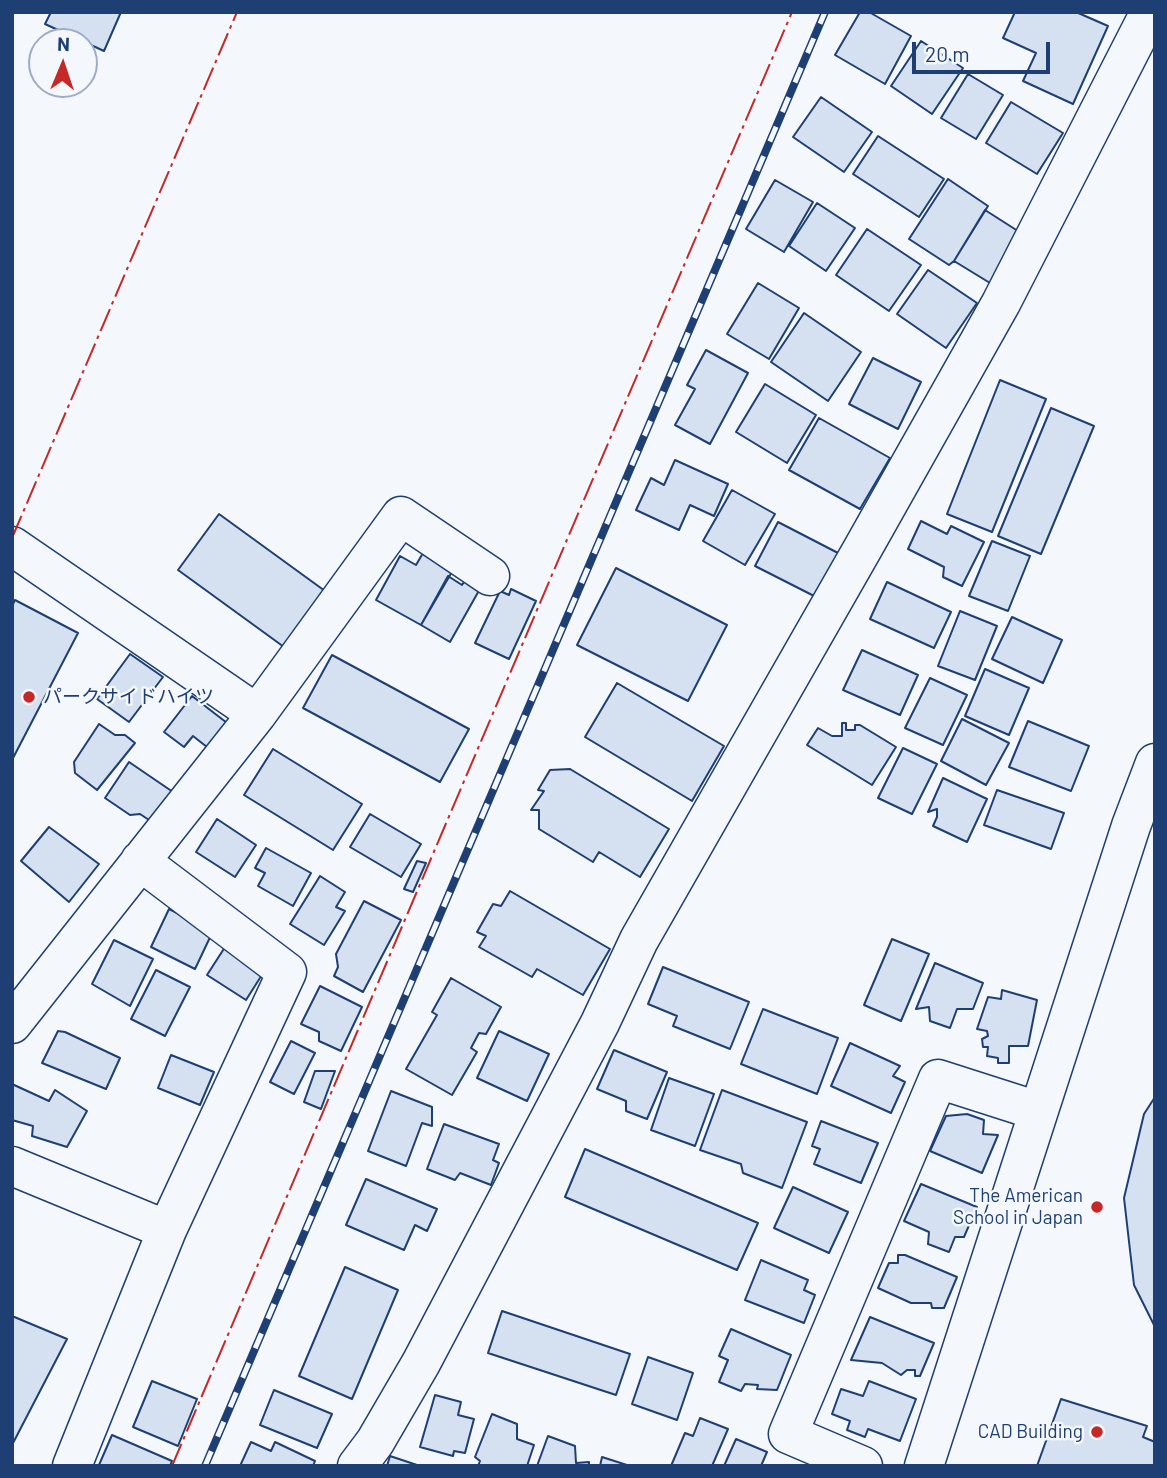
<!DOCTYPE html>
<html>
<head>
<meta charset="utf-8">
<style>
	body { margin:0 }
	#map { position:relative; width:1167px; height:1478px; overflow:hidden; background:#f4f7fb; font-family:Barlow,sans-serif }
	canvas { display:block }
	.frame { position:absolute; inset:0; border:14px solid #1d3f73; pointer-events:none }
	.north { position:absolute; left:28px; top:28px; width:70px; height:70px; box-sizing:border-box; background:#f4f7fb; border:2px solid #9eadc5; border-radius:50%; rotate:2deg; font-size:19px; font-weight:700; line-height:28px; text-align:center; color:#1d3f73 }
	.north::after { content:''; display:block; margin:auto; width:24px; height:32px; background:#c62828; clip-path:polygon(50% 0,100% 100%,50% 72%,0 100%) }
	.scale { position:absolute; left:912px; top:42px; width:138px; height:32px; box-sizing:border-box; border:4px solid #1d3f73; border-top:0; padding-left:9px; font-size:21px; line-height:24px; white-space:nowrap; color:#1d3f73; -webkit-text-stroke:5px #f4f7fb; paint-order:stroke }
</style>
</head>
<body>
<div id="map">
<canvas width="1167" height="1478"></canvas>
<div class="frame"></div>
<div class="north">N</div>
<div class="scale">20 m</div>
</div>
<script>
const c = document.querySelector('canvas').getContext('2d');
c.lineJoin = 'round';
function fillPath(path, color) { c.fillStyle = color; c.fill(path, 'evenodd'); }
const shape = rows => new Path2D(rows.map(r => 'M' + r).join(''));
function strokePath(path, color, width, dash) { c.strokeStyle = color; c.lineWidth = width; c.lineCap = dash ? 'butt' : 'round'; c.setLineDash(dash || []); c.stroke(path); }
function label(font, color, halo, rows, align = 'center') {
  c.font = font + ' Barlow,"Noto Sans JP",sans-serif'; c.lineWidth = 5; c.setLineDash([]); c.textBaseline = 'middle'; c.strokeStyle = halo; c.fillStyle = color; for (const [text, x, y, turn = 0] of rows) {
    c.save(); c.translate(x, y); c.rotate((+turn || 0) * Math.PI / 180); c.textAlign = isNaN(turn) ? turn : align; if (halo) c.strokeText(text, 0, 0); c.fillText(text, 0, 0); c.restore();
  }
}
const building = shape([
	[51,12,121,12,104,51,45,24,51,12],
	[860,12,869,12,911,36,885,84,835,55,860,12],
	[1015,12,1076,12,1108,26,1073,104,1023,81,1036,53,1003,38,1015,12],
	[921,41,963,68,932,114,891,86,921,41],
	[968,74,1003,95,976,139,941,118,968,74],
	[821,97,872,132,844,172,793,137,821,97],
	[1011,102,1063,133,1037,174,986,143,1011,102],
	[878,136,944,179,919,217,853,174,878,136],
	[948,179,988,206,954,261,949,265,909,239,948,179],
	[775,180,813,202,784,252,746,229,775,180],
	[817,203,855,228,826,271,789,246,817,203],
	[985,210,1021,233,990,283,954,261,985,210],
	[867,229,921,265,889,311,836,275,867,229],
	[928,270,977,303,946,348,897,314,928,270],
	[758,283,799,308,769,359,727,334,758,283],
	[804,313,861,352,828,401,771,362,804,313],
	[706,350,748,373,710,444,675,425,695,389,687,385,706,350],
	[873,358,921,382,898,429,849,404,873,358],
	[1000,380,1046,399,992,532,947,514,1000,380],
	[765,384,816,415,787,463,736,432,765,384],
	[1051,408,1094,426,1041,554,998,536,1051,408],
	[819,418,890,458,860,509,789,470,819,418],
	[675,460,728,484,714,516,690,505,679,530,636,510,651,478,664,485,675,460],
	[732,490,775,514,745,565,703,541,732,490],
	[219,514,325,591,284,647,178,570,219,514],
	[921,521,947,534,951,526,984,542,962,586,943,577,944,567,908,549,921,521],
	[778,522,840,554,818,598,755,566,778,522],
	[992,541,1030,556,1008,611,969,596,992,541],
	[423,553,453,570,421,625,376,600,400,556,416,565,423,553],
	[616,568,727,625,688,701,577,645,616,568],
	[448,576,462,585,466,579,481,587,450,642,421,625,448,576],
	[887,582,951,612,934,648,870,619,887,582],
	[511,589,536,601,509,659,475,643,500,591,509,595,511,589],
	[15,600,78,633,12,760,12,606,15,600],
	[960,611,997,626,975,680,938,666,960,611],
	[1012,617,1062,640,1043,683,992,659,1012,617],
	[862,650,918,675,900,715,843,690,862,650],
	[130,654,163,677,129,722,97,699,130,654],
	[332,655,469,729,440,782,303,708,332,655],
	[985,669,1029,688,1009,735,965,716,985,669],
	[930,678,967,695,943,745,905,728,930,678],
	[617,683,724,746,692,801,585,737,617,683],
	[192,696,231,726,212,751,193,736,184,747,164,732,192,696],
	[962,719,1009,743,986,785,941,761,962,719],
	[1028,721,1089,746,1071,791,1009,767,1028,721],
	[842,723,846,723,846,730,855,730,855,725,860,725,896,747,872,785,807,745,818,728,832,736,842,736,842,723],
	[99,724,115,735,125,735,135,743,97,790,75,773,74,762,99,724],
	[903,748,937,764,912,814,878,798,903,748],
	[273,749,362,804,333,850,244,795,273,749],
	[129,762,173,792,152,822,140,814,130,815,105,798,129,762],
	[570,769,669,829,640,877,599,852,593,862,539,829,539,810,531,810,544,791,538,790,550,770,570,769],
	[943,778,987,799,967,842,933,826,937,817,937,809,928,812,943,778],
	[997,790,1064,813,1051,849,984,825,997,790],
	[370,814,421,844,401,877,350,847,370,814],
	[217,819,256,845,235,877,196,852,217,819],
	[49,827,99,864,69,902,21,861,49,827],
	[266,848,311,873,293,906,258,886,265,873,255,868,266,848],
	[417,861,426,863,413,892,404,889,417,861],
	[320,876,345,892,336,907,345,911,324,945,290,924,320,876],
	[510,891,610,949,583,995,537,969,532,977,479,947,486,936,477,932,493,904,501,906,510,891],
	[364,901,401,920,363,992,334,976,338,967,336,954,364,901],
	[169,909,213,931,195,969,151,947,169,909],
	[892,939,929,954,901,1021,864,1005,892,939],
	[114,940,153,959,130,1006,92,984,114,940],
	[227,944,265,970,246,1000,207,975,227,944],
	[935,963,983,983,973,1009,957,1009,950,1028,930,1021,929,1007,916,1009,935,963],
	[663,967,749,1002,730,1049,673,1026,677,1016,648,1004,663,967],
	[156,970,190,987,165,1036,131,1019,156,970],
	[451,978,501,1007,486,1034,479,1033,471,1048,477,1052,452,1095,406,1069,437,1015,432,1012,451,978],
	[320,986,362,1007,341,1051,319,1041,319,1032,301,1024,320,986],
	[1002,990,1037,1000,1028,1046,1009,1046,1009,1063,998,1063,998,1058,987,1056,988,1047,983,1047,982,1039,988,1036,987,1031,977,1029,988,997,1001,999,1002,990],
	[763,1009,838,1038,817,1094,741,1064,763,1009],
	[58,1031,65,1032,120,1058,106,1089,42,1063,58,1031],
	[499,1031,549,1054,527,1101,477,1078,499,1031],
	[291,1041,315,1053,294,1094,270,1082,291,1041],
	[850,1043,900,1066,893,1076,905,1082,891,1113,831,1086,850,1043],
	[614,1050,667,1072,647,1119,626,1111,626,1101,597,1089,614,1050],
	[171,1055,214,1072,200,1105,158,1088,171,1055],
	[315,1071,335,1071,321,1109,304,1102,315,1071],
	[669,1078,714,1094,695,1146,651,1130,669,1078],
	[12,1084,49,1101,55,1090,87,1111,67,1147,32,1136,33,1126,12,1120,12,1084],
	[722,1090,807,1122,782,1188,743,1173,741,1164,700,1150,722,1090],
	[391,1091,432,1107,432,1126,422,1123,406,1166,368,1151,391,1091],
	[1155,1097,1155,1327,1134,1285,1124,1198,1144,1114,1155,1097],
	[967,1114,984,1120,983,1134,998,1135,982,1173,930,1151,946,1116,967,1114],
	[821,1121,878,1143,861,1183,814,1164,820,1149,812,1146,821,1121],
	[444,1124,499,1144,493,1160,499,1163,491,1185,460,1173,455,1180,427,1169,444,1124],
	[585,1149,758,1223,737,1270,565,1197,585,1149],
	[366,1179,437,1209,427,1231,415,1225,404,1250,346,1225,366,1179],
	[921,1184,977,1207,964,1237,955,1237,949,1252,928,1244,929,1232,904,1221,921,1184],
	[793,1187,848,1212,829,1253,774,1228,793,1187],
	[898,1255,905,1255,957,1277,944,1308,932,1308,931,1303,911,1303,878,1288,889,1263,898,1263,898,1255],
	[761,1260,808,1280,804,1290,815,1295,804,1323,745,1300,761,1260],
	[345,1267,398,1290,352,1399,299,1376,345,1267],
	[502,1311,630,1354,616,1395,488,1353,502,1311],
	[12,1316,67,1339,12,1445,12,1316],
	[870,1317,934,1343,920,1376,915,1376,915,1370,907,1370,901,1375,882,1363,851,1360,870,1317],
	[731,1329,791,1355,777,1390,757,1389,758,1385,745,1384,741,1391,719,1382,728,1360,719,1356,731,1329],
	[648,1357,693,1373,677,1420,632,1404,648,1357],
	[152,1381,197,1399,178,1446,133,1427,152,1381],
	[869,1381,916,1399,900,1441,868,1429,865,1437,847,1430,850,1421,832,1414,841,1389,863,1396,869,1381],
	[274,1390,332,1414,317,1448,260,1425,274,1390],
	[435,1395,461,1402,458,1415,474,1419,465,1453,454,1451,453,1456,420,1447,435,1395],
	[1061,1399,1147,1426,1143,1437,1155,1442,1155,1466,1037,1466,1061,1399],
	[492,1414,517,1424,517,1439,534,1445,527,1466,478,1466,480,1461,475,1457,492,1414],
	[700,1418,728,1429,712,1466,671,1466,685,1433,693,1436,700,1418],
	[112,1435,172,1461,170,1466,99,1465,112,1435],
	[548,1436,575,1446,576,1463,589,1462,589,1466,537,1466,548,1436],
	[736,1439,767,1452,761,1466,724,1466,736,1439],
	[251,1442,271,1451,275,1442,315,1461,313,1466,240,1466,251,1442],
	[390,1456,420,1466,387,1466,390,1456],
	[602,1457,630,1466,600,1466,602,1457]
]);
fillPath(building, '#d5e0f0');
strokePath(building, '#1d3f73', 2);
const minor = shape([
	[12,546,257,714,12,1024],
	[257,714,401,516,490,576],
	[12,1166,167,1230],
	[72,1466,167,1230,287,972,140,861],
	[357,1466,375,1442,421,1363,600,1023,639,940,863,548,1001,303,1150,12],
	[863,1466,788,1434,938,1079,1038,1111],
	[924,1466,1131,826,1155,763]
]);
strokePath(minor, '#1d3f73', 41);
strokePath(minor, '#f4f7fb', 38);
const rail = shape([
	[205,1466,825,12]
]);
strokePath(rail, '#1d3f73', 8);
strokePath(rail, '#f4f7fb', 5, [16]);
strokePath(shape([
	[12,538,237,12],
	[172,1466,792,12]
]), '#c62828', 2, [24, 5, 3.5, 5]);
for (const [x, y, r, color] of [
	[29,697,7,"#c62828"],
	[1097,1207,7,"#c62828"],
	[1097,1432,7,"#c62828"]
]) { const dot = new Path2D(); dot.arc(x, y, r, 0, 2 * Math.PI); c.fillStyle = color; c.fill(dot); strokePath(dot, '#f4f7fb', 2.5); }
label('19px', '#1d3f73', '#f4f7fb', [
	["パークサイドハイツ",43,697,"left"],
	["The American",1083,1196],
	["School in Japan",1083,1218],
	["CAD Building",1083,1432]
], 'right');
</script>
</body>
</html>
